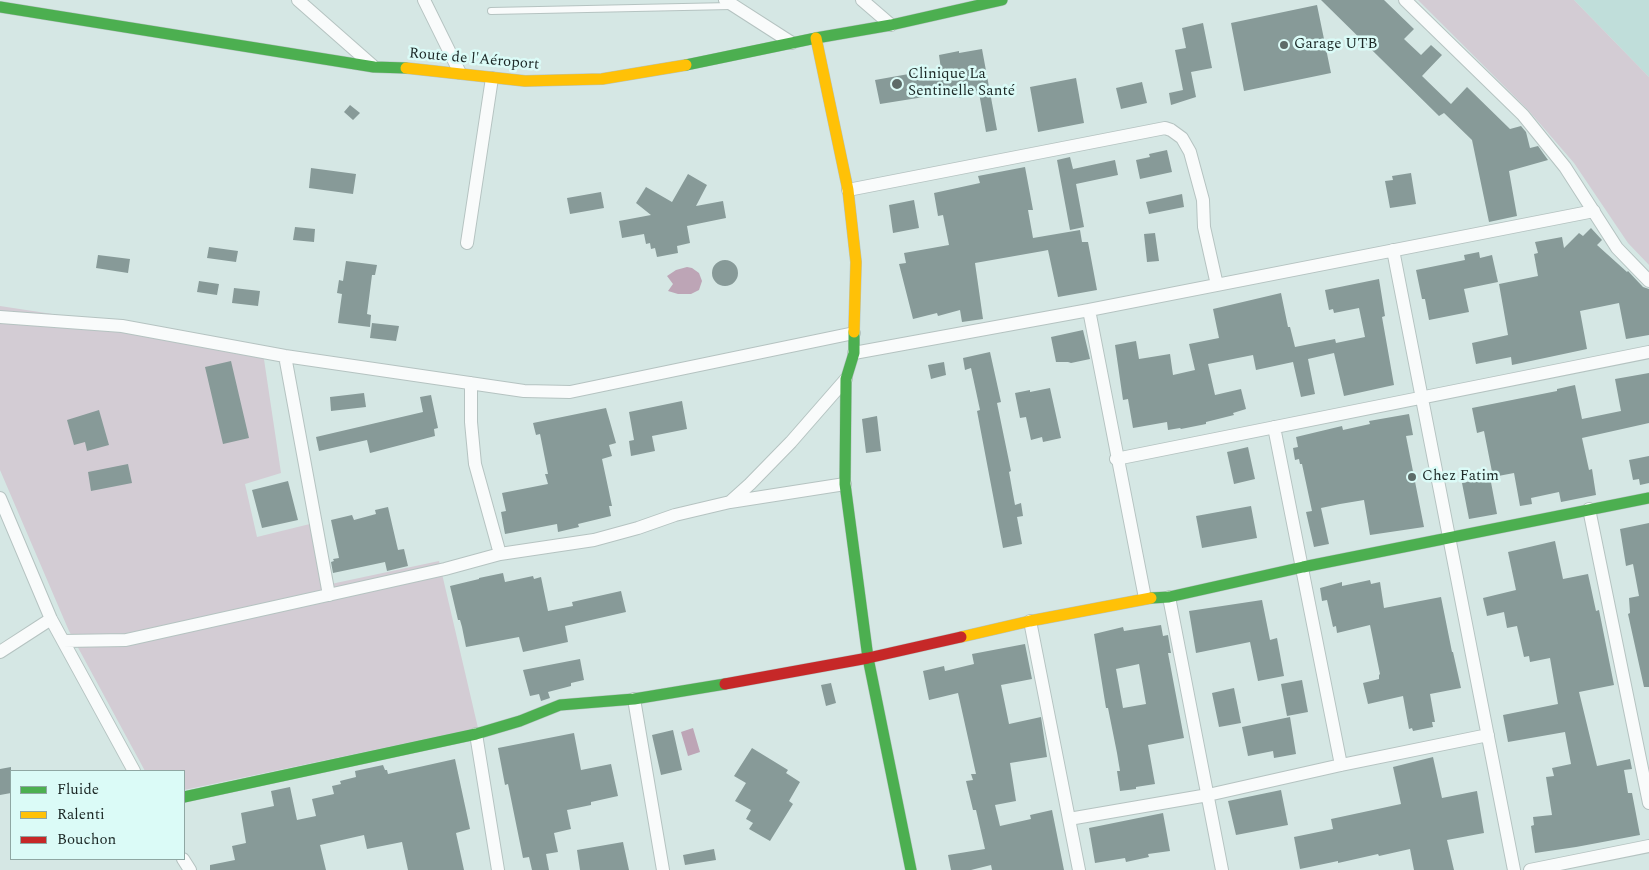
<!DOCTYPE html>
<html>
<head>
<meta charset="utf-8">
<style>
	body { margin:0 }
	#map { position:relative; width:1649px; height:870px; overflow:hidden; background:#d5e7e4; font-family:Spectral,serif }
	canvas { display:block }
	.legend { position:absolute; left:10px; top:770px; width:175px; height:90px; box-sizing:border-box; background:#dbfbf7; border:1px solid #8fa7a3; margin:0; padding:6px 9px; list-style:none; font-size:15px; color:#1c2826 }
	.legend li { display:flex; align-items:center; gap:10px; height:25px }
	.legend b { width:25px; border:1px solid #8fa7a3 }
</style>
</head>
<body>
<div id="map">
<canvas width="1649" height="870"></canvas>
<ul class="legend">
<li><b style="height:6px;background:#4caf50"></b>Fluide</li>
<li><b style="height:6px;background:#ffc107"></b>Ralenti</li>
<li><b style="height:6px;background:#c62828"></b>Bouchon</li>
</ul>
</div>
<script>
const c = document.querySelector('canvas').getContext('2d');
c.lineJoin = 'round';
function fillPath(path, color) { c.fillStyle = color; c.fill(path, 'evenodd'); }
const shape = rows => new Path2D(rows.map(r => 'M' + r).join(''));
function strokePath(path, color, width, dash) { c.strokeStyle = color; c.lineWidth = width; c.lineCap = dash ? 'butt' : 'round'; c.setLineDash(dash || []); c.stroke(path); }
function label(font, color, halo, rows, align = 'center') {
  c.font = font + ' Spectral,serif'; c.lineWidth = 5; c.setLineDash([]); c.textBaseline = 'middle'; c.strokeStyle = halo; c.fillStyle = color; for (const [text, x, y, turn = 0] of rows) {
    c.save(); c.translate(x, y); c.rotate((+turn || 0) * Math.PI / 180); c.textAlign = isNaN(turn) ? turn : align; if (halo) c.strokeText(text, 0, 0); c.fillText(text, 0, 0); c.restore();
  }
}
fillPath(shape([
	[1574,0,1649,0,1649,77]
]), '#c0deda');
fillPath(shape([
	[1418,0,1574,0,1649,77,1649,265,1628,243,1574,163,1529,111],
	[0,306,262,346,281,473,245,484,257,537,318,522,331,584,439,561,478,728,184,790,184,771,145,771,69,631,0,470]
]), '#d3ccd4');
fillPath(shape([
	[687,267,692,268,699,273,702,281,699,290,691,294,678,294,668,291,673,284,667,276,676,270],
	[693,728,700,752,688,756,681,732]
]), '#bda5b6');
fillPath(shape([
	[1321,0,1384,0,1414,29,1404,39,1421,55,1431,45,1442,55,1422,76,1451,104,1467,87,1510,129,1521,126,1526,132,1530,148,1538,146,1548,160,1509,171,1517,216,1489,222,1472,140,1444,113,1439,116],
	[1317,5,1331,73,1244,91,1231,23],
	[1203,23,1212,68,1191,72,1196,97,1171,105,1169,93,1183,90,1175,50,1186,48,1182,28],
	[982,49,997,130,986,132,979,93,959,98,956,87,923,95,924,97,880,104,875,80,920,72,920,74,941,69,939,55,959,51,959,53],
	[1076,78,1084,123,1038,132,1030,87],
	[1142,82,1147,103,1121,109,1116,88],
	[350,105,360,113,353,120,344,112],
	[1167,150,1172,172,1140,179,1136,160,1150,157,1149,154],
	[1070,157,1073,169,1115,160,1118,175,1076,184,1084,227,1070,230,1057,160],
	[1025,167,1033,210,1028,210,1033,238,1080,230,1082,242,1088,242,1097,290,1058,297,1048,250,1043,251,975,263,983,319,962,322,960,310,938,316,937,313,913,319,899,264,906,263,904,253,949,245,943,215,938,216,934,193,980,183,978,176],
	[311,168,356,174,353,194,309,188],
	[1411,173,1416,204,1390,208,1385,181,1393,180,1392,176],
	[688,174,707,185,696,206,723,201,726,218,687,226,690,243,677,246,678,253,657,257,655,248,651,249,650,243,646,244,644,234,622,238,619,221,651,215,636,203,646,187,672,202],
	[601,192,604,208,570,214,567,198],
	[1182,194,1184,207,1149,214,1146,202],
	[914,200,919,228,893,233,889,205],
	[295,227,315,229,314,242,293,240],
	[1591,228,1602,240,1597,245,1627,272,1628,271,1643,287,1649,289,1649,335,1626,339,1619,303,1580,311,1587,349,1512,365,1511,357,1476,364,1472,343,1508,335,1499,284,1538,276,1534,254,1538,253,1535,242,1562,237,1564,248,1579,233,1583,236],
	[1155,233,1159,261,1147,262,1144,234],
	[209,247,238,251,236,262,207,258],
	[1479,252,1480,258,1492,255,1498,282,1464,289,1469,312,1429,320,1425,299,1422,299,1416,270,1465,260,1464,255],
	[98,255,130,259,128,273,96,268],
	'712 273a13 13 0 1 1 26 0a13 13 0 1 1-26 0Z',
	[346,261,377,265,375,275,372,275,367,314,371,315,370,327,338,323,342,294,337,293,339,280,343,281],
	[1379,279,1385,316,1382,317,1394,385,1344,396,1334,353,1308,359,1315,394,1301,397,1293,362,1256,370,1253,355,1208,364,1215,395,1241,389,1246,409,1233,413,1234,415,1206,422,1206,424,1181,429,1180,428,1168,430,1167,422,1133,428,1128,399,1123,400,1115,345,1136,341,1139,359,1170,354,1173,375,1195,370,1189,344,1219,338,1213,309,1281,293,1288,327,1290,327,1295,347,1335,339,1336,343,1365,337,1359,308,1334,313,1333,309,1329,310,1325,290],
	[199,281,219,284,217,295,197,292],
	[234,288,260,291,258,306,232,303],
	[372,323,399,326,396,341,370,338],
	[1083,330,1090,359,1071,363,1068,362,1056,362,1051,337],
	[990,352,1001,402,997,403,1011,471,1009,472,1015,505,1021,503,1023,516,1017,517,1022,544,1003,548,977,411,980,410,971,368,965,370,963,358],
	[231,361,249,438,223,444,205,367],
	[944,362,946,375,931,379,928,365],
	[1649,373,1649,423,1582,438,1589,470,1592,469,1596,495,1561,502,1559,492,1531,498,1532,504,1520,506,1514,473,1493,477,1484,431,1477,433,1472,408,1557,391,1557,389,1575,385,1582,419,1621,411,1615,379],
	[1050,388,1061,438,1043,442,1042,437,1031,440,1026,417,1020,418,1015,393,1030,390,1030,392],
	[364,393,366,407,331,411,330,397],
	[431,395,438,428,434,429,435,436,370,453,367,440,319,451,316,437,423,412,420,397],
	[682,401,687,429,652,436,655,451,631,456,629,441,634,440,629,412],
	[606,408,616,443,609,445,612,456,602,459,612,506,609,506,611,516,578,524,579,527,558,532,557,524,505,534,501,512,506,511,502,493,548,484,545,474,548,474,540,434,536,435,533,423],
	[99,410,109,445,87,451,85,442,74,445,67,420],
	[1409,414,1413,435,1406,436,1424,527,1370,535,1364,500,1340,504,1321,508,1329,544,1314,547,1306,512,1312,511,1302,464,1300,464,1299,459,1295,460,1293,448,1298,447,1296,437,1342,426,1343,430,1370,424,1369,421],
	[877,416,881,451,866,453,862,419],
	[1248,447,1255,479,1234,484,1227,452],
	[1649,456,1649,483,1640,485,1639,479,1633,480,1629,460],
	[128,464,132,483,91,491,88,472],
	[1490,477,1497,514,1469,519,1462,483],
	[288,481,298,520,262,528,252,490],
	[1251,506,1257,538,1202,548,1196,516],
	[388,507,398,550,404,549,408,566,387,571,385,562,333,573,331,562,334,561,333,559,339,558,331,520,352,515,354,520,376,514,375,510],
	[1649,523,1649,687,1644,687,1628,614,1630,613,1629,598,1639,596,1633,564,1626,566,1620,529],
	[1555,541,1563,579,1588,574,1596,611,1599,610,1614,685,1579,692,1597,766,1630,759,1632,769,1624,770,1628,793,1632,793,1640,835,1576,847,1535,853,1531,826,1534,825,1533,817,1552,815,1546,777,1554,776,1552,768,1571,764,1565,732,1508,742,1503,715,1558,704,1550,658,1530,662,1529,656,1524,657,1517,626,1507,628,1504,612,1487,616,1483,598,1516,590,1508,552],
	[503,573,505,582,533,576,534,579,541,577,548,611,573,606,572,602,621,591,626,612,565,626,568,642,523,652,519,637,466,647,462,627,460,620,458,620,450,586,479,579,479,578],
	[1370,580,1371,584,1380,582,1384,608,1441,597,1452,652,1453,652,1461,688,1430,694,1435,722,1432,722,1433,727,1413,731,1412,728,1409,729,1403,696,1368,704,1363,683,1379,679,1379,675,1380,674,1370,625,1337,633,1336,626,1333,627,1327,600,1322,601,1320,588,1342,582,1342,586],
	[1262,600,1270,640,1277,638,1284,676,1258,681,1250,642,1196,653,1189,611],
	[1161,625,1163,636,1168,635,1171,653,1168,653,1184,738,1148,745,1155,784,1136,787,1136,789,1120,791,1117,771,1120,771,1117,753,1108,708,1106,708,1094,634,1123,627,1124,631],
	[1139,664,1146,704,1123,708,1116,669],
	[1025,644,1032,679,1001,685,1009,724,1041,717,1047,757,1010,763,1016,801,995,805,1000,826,1031,819,1030,815,1052,810,1064,870,992,870,991,865,971,870,951,870,948,855,985,849,976,810,973,810,966,781,973,780,971,774,976,774,958,693,929,700,923,671,944,666,945,671,974,664,972,654],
	[580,659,584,680,571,683,571,686,548,692,550,698,541,701,539,694,530,696,523,670],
	[1302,680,1308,712,1287,716,1281,684],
	[831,683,836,703,826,706,821,685],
	[1234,688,1241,723,1219,727,1212,693],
	[1290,717,1296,754,1274,758,1273,751,1248,756,1242,727],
	[673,730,682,770,661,775,652,735],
	[574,733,581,770,611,764,618,796,591,802,591,805,567,810,571,829,554,833,558,852,546,854,549,870,532,870,529,857,523,858,508,784,505,785,498,748],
	[752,748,788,770,786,773,800,782,789,801,793,804,770,841,749,829,753,823,746,819,751,810,735,801,746,783,734,776],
	[1433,757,1442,798,1477,791,1484,833,1447,840,1454,870,1414,870,1410,849,1379,856,1378,854,1338,863,1338,861,1300,869,1294,837,1333,829,1331,819,1401,804,1393,767],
	[455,759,470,829,456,833,464,870,408,870,402,842,367,849,364,835,320,845,326,870,210,870,210,865,235,860,232,846,246,843,241,813,274,806,271,791,290,787,297,820,316,816,312,799,334,794,332,786,341,784,340,781,356,777,355,771,383,765,385,770,387,770,388,774],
	[11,767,11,793,0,795,0,769],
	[1281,790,1288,825,1236,835,1228,801],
	[1163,813,1170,851,1148,854,1149,857,1126,862,1125,858,1095,863,1089,828],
	[623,842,629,870,580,870,577,850],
	[714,849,716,860,685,865,683,855]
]), '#879a98');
const lane = shape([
	[491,11,731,6]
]);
const street = shape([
	[298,0,373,66],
	[424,0,460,73],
	[725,0,792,43],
	[862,0,891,25],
	[1405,0,1523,115,1565,167,1617,248,1649,281],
	[848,190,1165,128,1171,130,1182,138,1190,152,1203,200,1204,227,1217,285],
	[467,243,492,78],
	[1393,250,1514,870],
	[1089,310,1145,598],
	[0,317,122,326,285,356,524,391,570,392,854,333],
	[854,353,1089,310,1594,211],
	[285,356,329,595],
	[471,383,471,422,475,464,500,554],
	[1274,427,1341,765],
	[1116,459,1649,352],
	[0,498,51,619,134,771],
	[730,502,845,484],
	[1589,509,1649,803],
	[1169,597,1222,870],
	[1030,621,1079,870],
	[63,641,126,640,445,569,500,554,594,540,638,528,675,515,730,502,750,484,791,442,846,379],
	[0,652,51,619],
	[634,699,663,870],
	[476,734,498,870],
	[1069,819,1208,795,1341,765,1488,735],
	[183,859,190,870],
	[1530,870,1649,846]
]);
const fast = shape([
	[0,7,374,67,406,68],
	[686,65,816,38,891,25,1002,0],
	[854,332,854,353,846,379,845,484,868,658,911,870],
	[1151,598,1169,597,1303,567,1649,498],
	[184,797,476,734,520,721,560,705,634,699,725,684]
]);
const slow = shape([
	[816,38,848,190,856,262,854,332],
	[406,68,525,81,602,79,686,65],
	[961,637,1030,621,1151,598]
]);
const jam = shape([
	[725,684,868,658,961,637]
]);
strokePath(lane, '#b5c3c1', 8);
strokePath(street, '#b5c3c1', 14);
strokePath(fast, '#b5c3c1', 12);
strokePath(slow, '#b5c3c1', 12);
strokePath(jam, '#b5c3c1', 12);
strokePath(lane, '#f9fbfb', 6);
strokePath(street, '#f9fbfb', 12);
strokePath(fast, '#4caf50', 11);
strokePath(slow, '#ffc107', 11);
strokePath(jam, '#c62828', 11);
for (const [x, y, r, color] of [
	[1284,45,5,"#5d6b68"],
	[897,84,6,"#5d6b68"],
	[1412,477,5,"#5d6b68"]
]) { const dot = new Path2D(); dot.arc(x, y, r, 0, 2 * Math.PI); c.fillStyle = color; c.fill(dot); strokePath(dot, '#dbfbf7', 2); }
label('15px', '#1c2826', '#dbfbf7', [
	["Garage UTB",1294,45],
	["Clinique La",908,75],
	["Sentinelle Santé",908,92],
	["Chez Fatim",1422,477]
], 'left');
label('15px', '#1c2826', '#dbfbf7', [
	["Route de l'Aéroport",474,60,5]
]);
</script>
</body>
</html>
